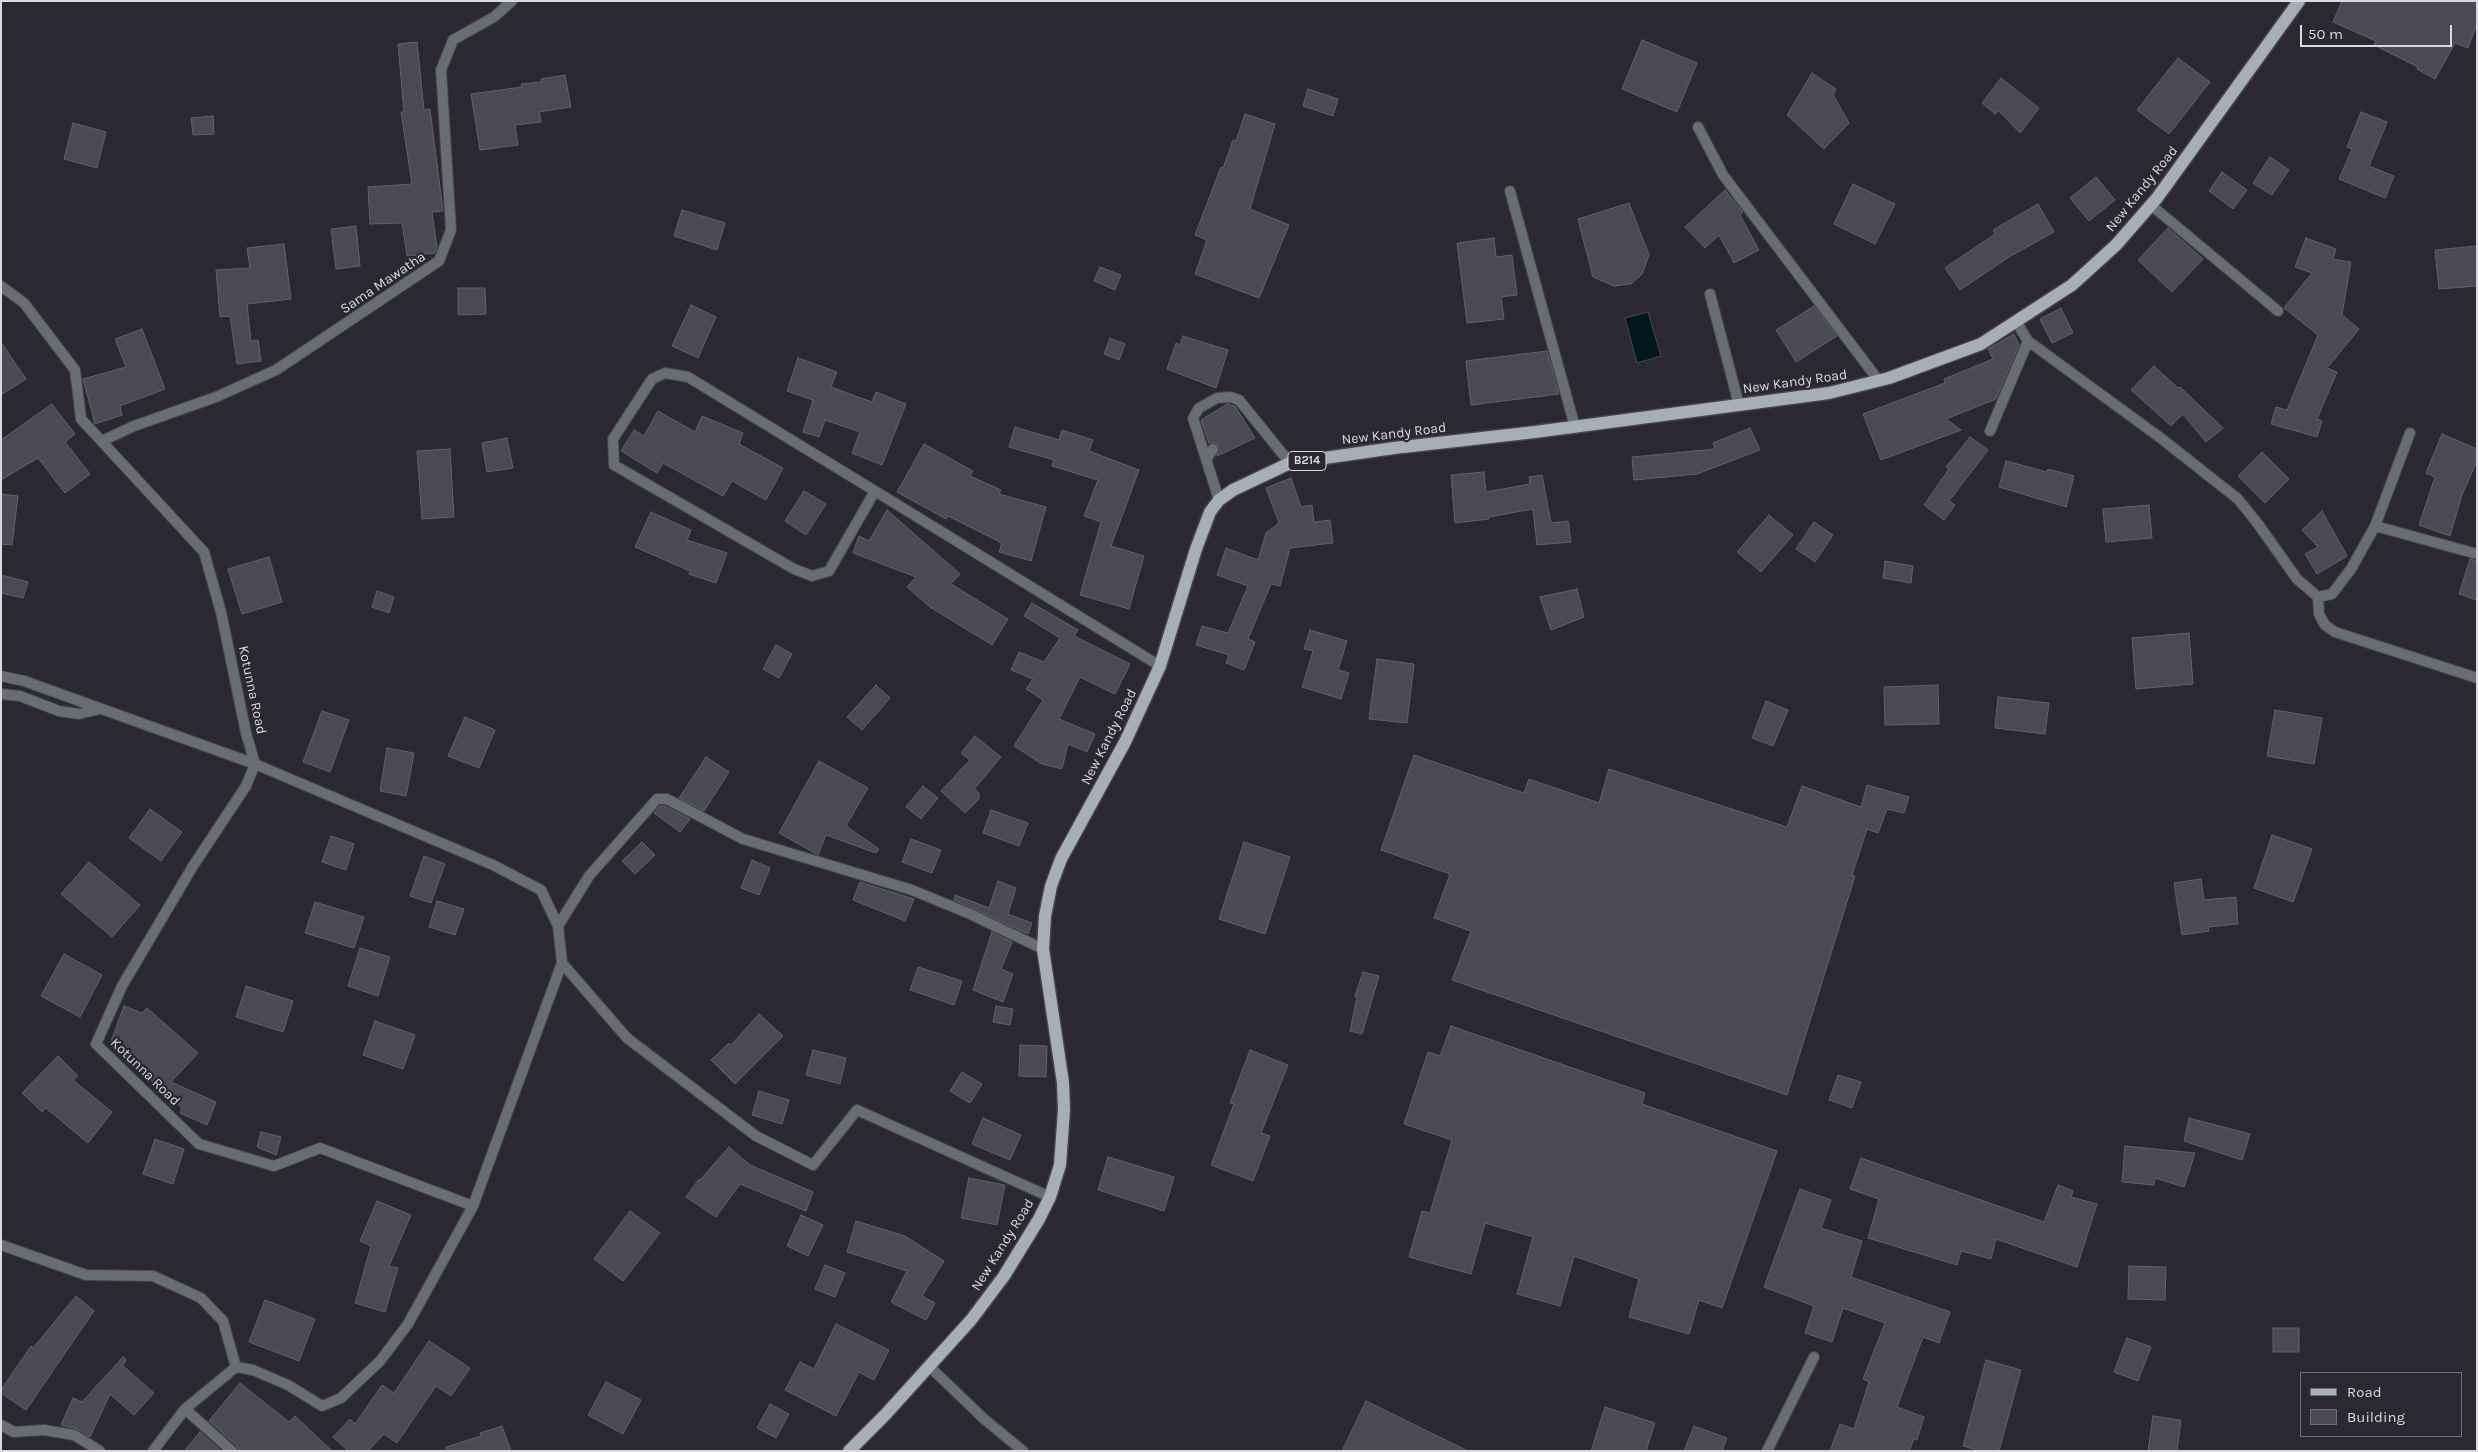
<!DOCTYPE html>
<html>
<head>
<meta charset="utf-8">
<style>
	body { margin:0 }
	#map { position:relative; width:2478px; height:1452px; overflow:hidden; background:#2c2832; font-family:Karla,sans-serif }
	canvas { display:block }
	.frame { position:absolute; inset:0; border:2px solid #dbd8de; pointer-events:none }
	.legend { position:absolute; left:2300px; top:1372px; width:162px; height:65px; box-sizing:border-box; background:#2c2832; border:1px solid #726e77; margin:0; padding:6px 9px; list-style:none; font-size:15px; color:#dbd8de }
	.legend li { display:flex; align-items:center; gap:10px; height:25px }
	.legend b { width:25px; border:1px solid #726e77 }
	.scale { position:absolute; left:2300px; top:25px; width:152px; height:22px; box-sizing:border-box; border:2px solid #dbd8de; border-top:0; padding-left:6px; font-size:15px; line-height:18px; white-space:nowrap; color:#dbd8de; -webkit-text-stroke:4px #2c2832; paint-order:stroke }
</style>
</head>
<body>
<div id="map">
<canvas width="2478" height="1452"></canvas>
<div class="frame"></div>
<ul class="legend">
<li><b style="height:6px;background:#a6aeb6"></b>Road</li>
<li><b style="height:14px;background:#4a4954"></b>Building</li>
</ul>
<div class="scale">50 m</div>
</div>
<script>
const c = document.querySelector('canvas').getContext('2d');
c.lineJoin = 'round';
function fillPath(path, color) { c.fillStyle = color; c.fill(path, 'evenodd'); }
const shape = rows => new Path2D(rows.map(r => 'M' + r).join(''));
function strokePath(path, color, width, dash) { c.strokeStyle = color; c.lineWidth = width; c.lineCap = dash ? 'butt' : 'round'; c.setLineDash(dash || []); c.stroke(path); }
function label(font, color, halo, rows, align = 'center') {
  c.font = font + ' Karla,sans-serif'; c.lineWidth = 4.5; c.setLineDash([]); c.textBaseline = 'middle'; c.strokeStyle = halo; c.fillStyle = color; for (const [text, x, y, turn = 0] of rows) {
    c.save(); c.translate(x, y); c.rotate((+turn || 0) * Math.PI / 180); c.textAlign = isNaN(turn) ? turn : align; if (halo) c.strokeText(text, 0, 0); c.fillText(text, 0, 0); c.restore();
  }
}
const water = shape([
	[1648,312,1661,356,1637,363,1625,318,1648,312]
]);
fillPath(water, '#01161d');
strokePath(water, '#425057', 1);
const building = shape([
	[2342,1,2477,1,2477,24,2468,48,2455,43,2435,79,2417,69,2418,67,2374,45,2376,41,2333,22,2342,1],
	[1642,40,1697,63,1677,112,1622,89,1642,40],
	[417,42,424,110,430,109,443,211,432,212,437,248,435,253,407,256,402,223,370,224,368,187,412,184,401,112,404,112,398,44,417,42],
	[2178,58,2210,82,2169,134,2137,110,2178,58],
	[1812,73,1836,89,1833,95,1849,123,1824,149,1787,115,1812,73],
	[565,75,571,107,539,112,541,122,515,125,518,145,480,150,471,94,522,87,521,84,542,82,541,79,565,75],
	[2001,78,2039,108,2020,133,1999,111,1995,114,1982,103,2001,78],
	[1308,89,1338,99,1333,116,1303,106,1308,89],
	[2361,112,2387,122,2369,166,2394,176,2385,198,2339,179,2352,149,2347,147,2361,112],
	[1245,114,1275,124,1250,209,1289,225,1259,298,1195,274,1207,240,1195,235,1221,167,1223,168,1233,140,1236,141,1245,114],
	[213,116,214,134,193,135,191,118,213,116],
	[73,123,106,132,97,168,64,159,73,123],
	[2270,157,2289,170,2272,195,2253,183,2270,157],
	[2222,172,2247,190,2233,209,2209,191,2222,172],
	[2096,177,2115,200,2089,221,2070,198,2096,177],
	[1853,184,1895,204,1875,244,1834,224,1853,184],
	[1725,190,1743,212,1740,215,1759,250,1734,263,1719,235,1705,248,1685,227,1725,190],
	[1629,203,1649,255,1642,274,1631,284,1614,286,1593,277,1578,219,1629,203],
	[2038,204,2054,232,2009,257,1960,290,1945,268,1995,234,1993,230,2038,204],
	[682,210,725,223,717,250,674,236,682,210],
	[356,226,360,266,336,269,331,229,356,226],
	[2168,228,2203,259,2172,292,2138,260,2168,228],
	[1494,238,1496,257,1512,255,1517,295,1501,297,1504,319,1467,323,1457,243,1494,238],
	[2306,238,2336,249,2333,259,2351,262,2342,315,2359,329,2327,368,2337,372,2317,419,2322,421,2317,437,2271,424,2276,407,2287,410,2318,335,2284,308,2312,273,2295,267,2306,238],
	[284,244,291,299,247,304,251,341,258,340,261,361,237,364,230,316,220,317,216,270,250,268,247,248,284,244],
	[2477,246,2477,286,2439,289,2435,250,2477,246],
	[1100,267,1121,275,1115,290,1094,281,1100,267],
	[458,288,485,288,486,314,458,315,458,288],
	[691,305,716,317,698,358,672,346,691,305],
	[1814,306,1837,336,1796,362,1776,330,1814,306],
	[2061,308,2073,333,2052,343,2040,319,2061,308],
	[142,329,165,389,120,406,122,415,95,424,83,379,126,367,115,339,142,329],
	[2014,334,2019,345,1996,399,1946,419,1961,430,1881,460,1863,414,1945,383,1944,379,1993,359,1988,349,2014,334],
	[1183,336,1228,350,1216,388,1167,369,1176,343,1180,345,1183,336],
	[1110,338,1125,344,1119,360,1104,354,1110,338],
	[1,342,26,379,1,395,1,342],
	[1547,351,1559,394,1471,405,1466,361,1547,351],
	[798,358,837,372,831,387,872,402,876,392,906,404,882,465,852,453,860,432,825,420,819,437,803,432,813,400,787,391,798,358],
	[2154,366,2178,388,2180,387,2223,428,2206,442,2183,414,2171,426,2148,405,2131,390,2154,366],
	[52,404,75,434,65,442,90,474,65,493,38,458,1,480,1,440,52,404],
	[1227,404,1235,406,1255,438,1217,456,1219,446,1216,443,1209,443,1201,420,1227,404],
	[658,411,695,432,702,416,743,433,739,444,783,468,766,500,732,481,723,496,663,463,657,473,621,451,634,430,644,436,658,411],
	[1015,427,1059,440,1062,430,1093,440,1089,451,1139,470,1111,546,1144,556,1129,609,1080,595,1101,522,1084,516,1098,480,1052,466,1054,460,1009,447,1015,427],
	[1750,428,1760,450,1697,474,1634,480,1632,457,1715,449,1713,443,1750,428],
	[2442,434,2477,449,2477,461,2462,495,2450,536,2419,525,2435,477,2426,473,2442,434],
	[1970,437,1988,450,1949,501,1955,505,1944,520,1924,505,1949,469,1946,467,1970,437],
	[507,438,513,468,487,472,482,443,507,438],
	[924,444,973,471,970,476,1001,490,999,494,1046,507,1031,561,999,552,1002,543,948,516,946,519,897,492,924,444],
	[450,449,454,517,422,519,417,451,450,449],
	[2262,452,2289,479,2265,503,2238,476,2262,452],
	[2006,461,2047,472,2048,469,2074,476,2066,507,1999,487,2006,461],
	[1484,472,1486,492,1530,484,1529,477,1542,475,1551,523,1568,521,1571,542,1537,545,1533,509,1489,517,1489,519,1455,523,1451,475,1484,472],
	[1291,478,1301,507,1312,505,1314,522,1330,520,1333,543,1290,548,1280,586,1271,584,1248,639,1255,642,1244,670,1226,663,1229,655,1196,645,1202,626,1228,633,1248,586,1217,575,1226,548,1258,560,1266,533,1279,523,1266,488,1291,478],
	[804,491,826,504,806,535,785,521,804,491],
	[1,494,18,496,12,545,1,544,1,494],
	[2149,505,2152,538,2106,542,2103,509,2149,505],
	[887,510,960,574,951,584,1008,619,992,645,930,607,907,587,916,577,853,553,859,536,869,541,887,510],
	[2322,511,2347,556,2317,574,2305,554,2318,547,2302,530,2322,511],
	[651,512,691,530,687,540,727,553,716,583,689,574,690,571,635,547,651,512],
	[1769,515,1793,535,1761,572,1737,552,1769,515],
	[1814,522,1833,535,1815,562,1796,549,1814,522],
	[269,557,282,602,242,614,228,569,269,557],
	[2470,559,2477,561,2477,600,2459,594,2470,559],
	[1885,561,1913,566,1911,583,1883,578,1885,561],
	[1,575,28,582,23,598,1,593,1,575],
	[1577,589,1584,617,1551,630,1540,597,1577,589],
	[377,591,394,597,389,613,372,607,377,591],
	[1032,603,1078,630,1074,636,1130,664,1115,694,1080,677,1059,719,1095,734,1087,752,1068,744,1062,769,1042,764,1014,746,1043,700,1026,689,1033,679,1011,670,1019,652,1044,662,1060,638,1024,616,1032,603],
	[1310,630,1347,641,1338,670,1349,673,1341,699,1302,687,1313,651,1304,649,1310,630],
	[2189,633,2193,684,2136,689,2132,638,2189,633],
	[776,645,792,654,779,678,763,669,776,645],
	[1377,659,1414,664,1407,723,1369,719,1377,659],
	[876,685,890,698,862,730,847,717,876,685],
	[1938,685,1939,724,1885,725,1884,687,1938,685],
	[1998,697,2049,703,2045,734,1995,728,1998,697],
	[1766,701,1788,710,1773,746,1752,738,1766,701],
	[2275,710,2322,718,2314,764,2267,756,2275,710],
	[322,711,349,720,330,772,303,762,322,711],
	[465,717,495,730,479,768,448,756,465,717],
	[975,736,1001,757,974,789,979,793,979,799,965,813,941,791,970,760,961,753,975,736],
	[387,748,414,753,406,796,380,791,387,748],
	[1414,755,1524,793,1529,779,1599,803,1609,769,1787,827,1802,786,1861,807,1867,785,1909,797,1904,813,1887,809,1878,833,1867,829,1852,875,1855,876,1787,1095,1452,980,1471,931,1434,918,1450,874,1381,850,1414,755],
	[706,757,729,772,704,811,679,798,706,757],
	[819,761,868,788,846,826,879,849,876,853,826,835,818,855,779,833,819,761],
	[923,786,938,798,921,819,906,807,923,786],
	[660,806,665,806,690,819,680,832,654,813,660,806],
	[150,809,182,832,161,861,129,838,150,809],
	[991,810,1028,823,1019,846,983,833,991,810],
	[2272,835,2312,849,2293,902,2254,888,2272,835],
	[331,836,354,844,346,870,322,862,331,836],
	[911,839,941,850,932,873,902,862,911,839],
	[642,842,655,855,635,874,622,861,642,842],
	[1244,842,1290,857,1265,934,1219,919,1244,842],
	[424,856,445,864,431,903,410,896,424,856],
	[752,860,770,868,759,895,741,888,752,860],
	[89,862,140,905,112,937,61,894,89,862],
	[2201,879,2204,900,2236,897,2238,924,2208,927,2209,931,2182,935,2174,883,2201,879],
	[998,881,1016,888,1008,914,1032,923,1028,934,954,900,955,895,989,908,998,881],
	[860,882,914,899,905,921,853,900,860,882],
	[437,901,464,909,455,935,429,927,437,901],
	[315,902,364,917,354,948,305,933,315,902],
	[992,932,1012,942,1001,969,1013,974,1003,1002,973,990,992,932],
	[360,948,390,957,378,996,348,986,360,948],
	[64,954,102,975,80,1017,41,996,64,954],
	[918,967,962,981,954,1005,910,990,918,967],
	[1363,972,1379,976,1362,1034,1350,1031,1357,997,1355,996,1363,972],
	[246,986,293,1001,283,1032,236,1017,246,986],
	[124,1006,142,1013,147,1008,198,1053,171,1082,216,1102,207,1125,180,1113,182,1108,110,1044,124,1006],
	[996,1006,1013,1009,1010,1025,993,1022,996,1006],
	[759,1014,783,1036,735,1084,711,1060,729,1043,731,1045,759,1014],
	[375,1021,415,1035,403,1069,363,1055,375,1021],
	[1451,1026,1645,1093,1642,1104,1777,1151,1722,1308,1699,1300,1689,1334,1629,1317,1639,1279,1574,1256,1560,1306,1517,1294,1533,1237,1485,1223,1471,1274,1409,1257,1422,1211,1430,1213,1452,1140,1404,1124,1428,1052,1440,1056,1451,1026],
	[1020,1045,1047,1046,1046,1077,1019,1076,1020,1045],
	[813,1050,846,1058,840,1084,806,1075,813,1050],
	[1250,1050,1288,1065,1261,1133,1270,1136,1253,1181,1211,1165,1234,1104,1230,1103,1250,1050],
	[58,1056,78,1076,73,1080,112,1112,88,1143,46,1108,42,1112,22,1093,58,1056],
	[962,1072,982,1084,970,1103,950,1091,962,1072],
	[1838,1075,1861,1082,1852,1108,1829,1100,1838,1075],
	[759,1091,789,1100,782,1124,752,1115,759,1091],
	[983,1118,1021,1135,1010,1160,972,1144,983,1118],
	[2189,1118,2250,1134,2242,1160,2184,1141,2189,1118],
	[261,1132,281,1137,276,1155,257,1147,261,1132],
	[155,1139,184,1149,173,1184,143,1174,155,1139],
	[2125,1146,2195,1153,2184,1187,2155,1178,2154,1185,2122,1182,2125,1146],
	[729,1147,750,1165,813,1192,806,1211,740,1184,716,1217,686,1197,699,1179,700,1180,729,1147],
	[1108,1157,1174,1177,1164,1211,1098,1190,1108,1157],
	[1861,1158,2044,1222,2058,1185,2073,1191,2071,1197,2097,1204,2077,1267,1996,1239,1991,1259,1961,1251,1957,1265,1868,1238,1879,1199,1850,1189,1861,1158],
	[969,1178,1005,1185,997,1225,961,1218,969,1178],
	[1800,1189,1831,1200,1821,1228,1862,1241,1851,1277,1950,1312,1939,1343,1923,1337,1897,1407,1924,1417,1917,1440,1914,1439,1909,1451,1830,1451,1840,1424,1854,1429,1869,1382,1863,1379,1885,1323,1843,1308,1832,1342,1805,1333,1814,1306,1764,1287,1800,1189],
	[377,1201,411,1215,389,1266,398,1268,385,1312,355,1303,371,1246,360,1241,377,1201],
	[630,1211,660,1233,623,1281,594,1259,630,1211],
	[801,1215,823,1225,808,1256,787,1246,801,1215],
	[856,1221,905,1236,944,1261,922,1296,935,1303,926,1320,891,1302,907,1271,847,1252,856,1221],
	[825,1265,845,1273,835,1297,815,1289,825,1265],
	[2129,1266,2166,1267,2165,1300,2128,1299,2129,1266],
	[76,1296,94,1311,26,1410,1,1393,1,1390,31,1346,33,1348,76,1296],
	[265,1300,315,1319,299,1361,249,1342,265,1300],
	[836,1324,889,1350,874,1380,859,1372,836,1416,785,1390,800,1362,814,1369,836,1324],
	[2273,1328,2299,1328,2299,1352,2273,1352,2273,1328],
	[2127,1338,2151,1347,2138,1381,2114,1372,2127,1338],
	[429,1341,470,1368,451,1396,436,1386,397,1443,384,1434,368,1451,348,1451,333,1437,350,1419,355,1424,382,1385,394,1393,429,1341],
	[123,1357,126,1359,123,1366,154,1393,134,1415,110,1394,90,1437,77,1429,61,1425,73,1398,82,1402,123,1357],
	[1986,1360,2021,1370,1999,1451,1981,1451,1963,1446,1986,1360],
	[606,1382,641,1400,623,1434,588,1415,606,1382],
	[240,1383,289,1422,295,1416,332,1451,239,1451,237,1446,209,1421,240,1383],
	[1366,1401,1468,1451,1342,1451,1366,1401],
	[770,1404,789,1414,776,1438,757,1428,770,1404],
	[1605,1407,1655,1423,1646,1451,1591,1451,1605,1407],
	[2153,1416,2181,1420,2177,1451,2148,1451,2153,1416],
	[502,1426,511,1451,447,1451,446,1447,481,1436,480,1433,502,1426],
	[1694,1426,1727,1438,1722,1451,1684,1451,1694,1426],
	[200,1432,221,1451,184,1451,200,1432]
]);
fillPath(building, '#4a4954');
strokePath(building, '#62616c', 1);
const lane = shape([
	[1206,460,1213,449],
	[1219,500,1193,418,1199,408,1217,398,1231,397,1239,400,1290,463]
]);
const street = shape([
	[1698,127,1723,175,1879,381],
	[1510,191,1575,427],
	[2151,205,2278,311],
	[1,286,24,303,75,370,81,419,204,552,221,612,246,733,255,764,246,786,193,866,122,986,96,1044,199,1144,274,1166,320,1148,473,1206,408,1324,380,1361,341,1398,322,1406,288,1385,253,1370,236,1367,185,1409,153,1451],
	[1710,294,1739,405],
	[2028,341,2162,439,2238,499,2258,524,2297,579,2318,597,2332,594,2351,569,2375,526,2410,433],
	[1990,431,2028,341,2017,323],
	[102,441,134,426,216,397,276,370,439,261,451,230,441,70,453,40,494,17,512,1],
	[875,491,829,571,812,576,794,569,614,465,613,439,652,379,665,373,688,377,875,491,1160,666],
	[2375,526,2477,554],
	[2318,597,2319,614,2325,625,2335,632,2477,678],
	[1,676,24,681,255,764,493,865,541,890,558,926,589,876,657,799,667,799,743,839,912,890,970,914,1043,949],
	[1,694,20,696,59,711,79,714,100,709],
	[562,963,627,1038,756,1136,813,1165,857,1110,1050,1197],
	[473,1206,562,963,558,926],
	[1,1245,86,1275,153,1276,201,1298,223,1321,236,1367],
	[930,1367,983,1418,1023,1451],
	[185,1409,232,1451],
	[1,1425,14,1432,44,1430,74,1435,100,1451],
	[1767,1451,1814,1357]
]);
const primary = shape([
	[849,1451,885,1415,971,1320,1004,1276,1039,1219,1050,1197,1060,1165,1064,1110,1063,1083,1043,949,1045,916,1051,886,1061,859,1125,742,1160,666,1196,549,1210,512,1219,500,1233,490,1290,463,1394,448,1535,432,1829,393,1889,378,1981,344,2072,285,2116,245,2157,198,2299,1]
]);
strokePath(lane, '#48444e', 12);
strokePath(street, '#48444e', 12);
strokePath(primary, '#48444e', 15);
strokePath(lane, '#686d70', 10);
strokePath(street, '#686d70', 10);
strokePath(primary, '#a6aeb6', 12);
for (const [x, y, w] of [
	[1307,461,38]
]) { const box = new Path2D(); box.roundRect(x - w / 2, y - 9.5, w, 19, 4); c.fillStyle = '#2c2832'; c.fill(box); strokePath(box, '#dbd8de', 1); }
label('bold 12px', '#dbd8de', null, [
	["B214",1307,461]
]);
label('14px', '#dbd8de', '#2c2832', [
	["New Kandy Road",2142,189,-51],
	["Sama Mawatha",383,283,-34],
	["New Kandy Road",1795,382,-8],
	["New Kandy Road",1394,434,-7],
	["Kotunna Road",252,690,78],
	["New Kandy Road",1109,737,-63],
	["Kotunna Road",145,1072,44],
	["New Kandy Road",1003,1245,-58]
]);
</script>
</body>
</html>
